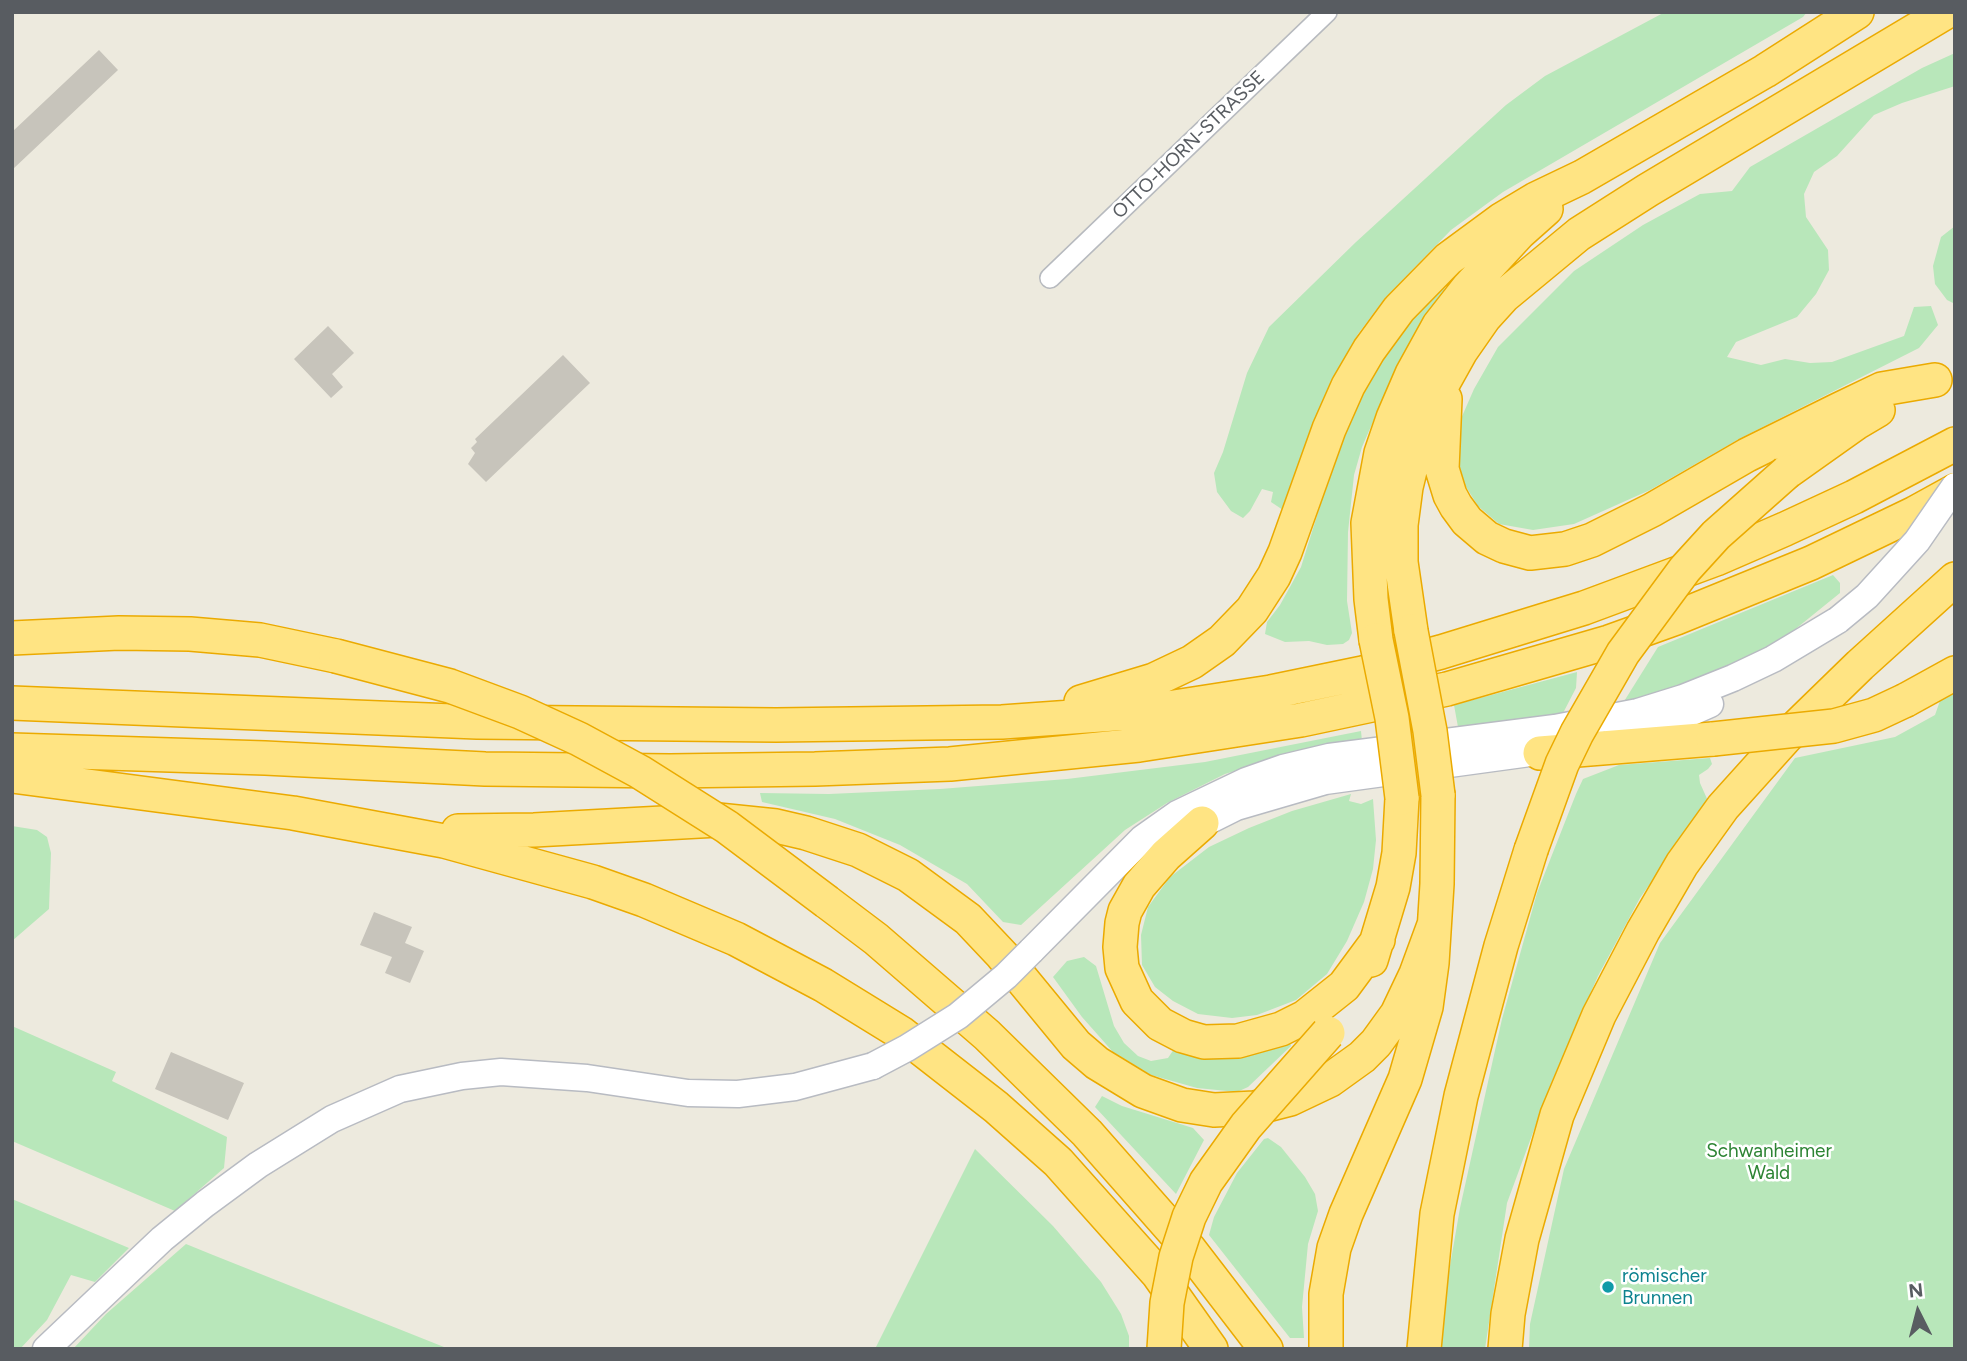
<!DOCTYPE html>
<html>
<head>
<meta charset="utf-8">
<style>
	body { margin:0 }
	#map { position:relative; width:1967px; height:1361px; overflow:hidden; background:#edeade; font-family:Figtree,sans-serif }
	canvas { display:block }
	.frame { position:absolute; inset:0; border:14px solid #585c61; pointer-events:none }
	.north { position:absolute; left:1883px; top:1277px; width:70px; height:70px; -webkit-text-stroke:5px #fff; paint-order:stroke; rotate:354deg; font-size:19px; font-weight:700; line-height:28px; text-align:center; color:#585c61 }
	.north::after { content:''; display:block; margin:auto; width:24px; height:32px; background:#585c61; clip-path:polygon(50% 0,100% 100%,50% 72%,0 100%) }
</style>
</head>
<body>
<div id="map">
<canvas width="1967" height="1361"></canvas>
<div class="frame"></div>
<div class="north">N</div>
</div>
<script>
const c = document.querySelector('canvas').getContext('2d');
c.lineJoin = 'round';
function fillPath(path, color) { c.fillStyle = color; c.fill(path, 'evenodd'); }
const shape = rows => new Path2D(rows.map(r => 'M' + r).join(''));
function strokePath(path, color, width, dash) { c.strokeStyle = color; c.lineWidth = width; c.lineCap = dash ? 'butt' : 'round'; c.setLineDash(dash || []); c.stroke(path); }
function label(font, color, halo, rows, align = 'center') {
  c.font = font + ' Figtree,sans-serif'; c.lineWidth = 5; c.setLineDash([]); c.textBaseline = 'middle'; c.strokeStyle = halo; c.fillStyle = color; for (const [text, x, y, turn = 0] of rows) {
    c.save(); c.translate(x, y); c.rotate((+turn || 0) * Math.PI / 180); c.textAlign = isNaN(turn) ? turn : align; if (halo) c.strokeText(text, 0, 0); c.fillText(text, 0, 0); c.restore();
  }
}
fillPath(shape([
	[1665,12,1807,12,1803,17,1503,192,1451,230,1385,298,1358,334,1335,377,1283,510,1271,502,1273,492,1262,489,1250,511,1243,518,1231,511,1217,492,1214,473,1223,452,1247,373,1269,327,1356,242,1506,105,1545,76],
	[1955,53,1955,86,1902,103,1874,115,1837,156,1814,172,1804,194,1806,217,1828,250,1829,270,1816,294,1797,317,1736,342,1727,357,1761,365,1785,359,1810,363,1832,362,1904,336,1914,307,1931,306,1938,325,1919,348,1739,439,1650,490,1574,524,1533,530,1499,524,1478,506,1463,482,1457,453,1460,421,1474,389,1498,347,1574,271,1643,225,1700,194,1732,191,1750,167,1922,68],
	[1955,226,1955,304,1947,300,1935,284,1933,266,1941,237],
	[1445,286,1444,293,1399,362,1362,447,1354,475,1348,532,1347,601,1352,633,1349,640,1343,644,1327,645,1309,641,1285,642,1265,634,1267,622,1280,605,1301,567,1340,442,1360,395,1391,344,1427,301],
	[1833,575,1840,583,1840,593,1793,631,1738,664,1688,684,1623,703,1658,647],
	[1577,672,1576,688,1562,715,1458,727,1454,705],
	[1955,686,1955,1349,1529,1349,1530,1324,1564,1169,1660,943,1795,758,1895,737,1935,715,1942,695],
	[1361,731,1362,741,1274,759,1225,774,1167,803,1125,830,1021,925,1003,922,967,884,900,845,835,819,762,802,760,793,829,794,940,789,1067,779,1205,762],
	[1710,758,1712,764,1708,769,1699,775,1700,783,1708,801,1640,898,1598,976,1552,1081,1507,1203,1485,1349,1440,1349,1447,1283,1460,1208,1502,1019,1537,893,1576,794,1583,779,1619,765],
	[1351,794,1349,801,1361,804,1373,799,1376,840,1373,869,1364,902,1347,941,1327,974,1296,1000,1257,1015,1232,1018,1198,1014,1173,1001,1155,987,1142,965,1141,935,1148,907,1170,877,1209,847,1249,828,1292,811],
	[12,826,37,830,47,837,51,853,49,909,12,941],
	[1084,957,1096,966,1114,1026,1124,1043,1138,1056,1151,1061,1168,1058,1174,1049,1289,1039,1291,1046,1248,1087,1237,1092,1197,1088,1151,1075,1113,1052,1082,1017,1053,977,1067,961],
	[12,1026,116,1072,112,1081,227,1137,224,1168,175,1211,12,1141],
	[1102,1096,1122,1106,1193,1128,1204,1140,1176,1194,1095,1107],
	[1268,1138,1281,1147,1305,1177,1315,1194,1318,1211,1308,1244,1302,1307,1304,1338,1290,1338,1209,1235,1214,1217,1237,1173,1264,1139],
	[975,1149,1053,1226,1101,1282,1121,1314,1129,1336,1129,1349,875,1349],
	[12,1199,129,1248,95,1282,71,1275,47,1320,20,1349,12,1349],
	[186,1244,213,1255,449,1349,73,1349,106,1314]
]), '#b8e7ba');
fillPath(shape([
	[99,50,118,70,12,170,12,132],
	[328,326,354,353,332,374,343,387,331,398,294,359],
	[563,355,590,383,486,482,468,464,475,453,471,448,477,442,475,439],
	[374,912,412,927,405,943,424,951,410,983,385,973,392,957,360,945],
	[171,1052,244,1083,228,1120,155,1089]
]), '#c7c4bb');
const street = shape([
	[1050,278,1327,12]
]);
const secondary = shape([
	[1617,737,1676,719,1710,704],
	[1186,832,1236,807,1325,781,1559,749],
	[1031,951,1143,838,1177,814,1246,781,1283,768,1329,757,1555,728,1638,712,1683,698,1733,678,1773,659,1838,620],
	[46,1349,162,1239,205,1204,258,1165,332,1119,400,1089,462,1076,501,1072,587,1078,688,1093,738,1094,795,1087,873,1066]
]);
const highway = shape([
	[1445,399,1442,469,1450,495,1456,506,1467,521,1487,538,1504,546,1530,553,1565,549,1592,540,1652,510,1747,455,1838,410,1882,389,1935,380],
	[1787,472,1856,423,1878,410],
	[1411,631,1401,562,1401,525,1406,487,1417,442,1432,403,1461,351,1484,318,1504,296,1579,234,1648,190,1946,12],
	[12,638,119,633,190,634,260,640,336,656],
	[1376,640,1371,599,1368,523,1381,453,1393,418,1412,374,1439,325,1468,288,1519,233,1546,209],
	[1906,700,1955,673],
	[1081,702,1154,680,1192,662,1222,641,1252,610,1274,576,1285,552,1329,429,1348,386,1369,350,1399,309,1448,259,1501,220,1536,199,1582,177,1765,71,1857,12],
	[12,703,477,722,776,725,1002,722,1142,712,1271,692,1363,673,1441,652,1584,608,1716,559,1785,529,1854,497,1955,444],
	[12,750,265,758,485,769,670,771,815,769,950,764,1139,745,1301,720,1447,689,1609,642,1676,618,1811,563,1915,513,1955,491],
	[1540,753,1713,739],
	[12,776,293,813,444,841,593,882,644,900,736,939,823,985,901,1033,996,1107,1058,1162,1158,1274,1211,1349],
	[1202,823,1166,855,1139,886,1125,911,1122,923,1120,947,1122,968,1137,1001,1160,1024,1183,1036,1204,1042,1238,1041,1281,1029,1305,1017,1344,986,1378,940],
	[458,831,534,830,718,820,776,826,806,833,858,850,908,875,968,919,1002,955,1076,1045,1097,1063,1143,1091,1182,1105,1214,1110,1255,1108,1290,1099,1330,1080,1362,1057,1376,1043,1397,1014,1416,974,1434,925],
	[827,902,876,939,987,1035,1087,1133,1190,1250,1266,1349],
	[1371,960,1393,887,1399,853,1402,798],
	[1326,1349,1326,1294,1334,1248,1346,1214,1405,1079,1426,1007,1432,963,1437,884,1438,795],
	[1424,1349,1437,1214,1461,1096,1501,946,1531,850],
	[1505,1349,1508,1314,1522,1239,1557,1115,1599,1015,1643,931,1682,864,1723,807,1787,736,1860,665,1955,579]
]);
strokePath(street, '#b7babf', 22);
strokePath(secondary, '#b8bbc2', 29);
strokePath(highway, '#ebaa00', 36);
strokePath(street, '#fff', 19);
strokePath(secondary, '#fff', 26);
strokePath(highway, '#ffe483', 33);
const secondaryBridge = shape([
	[1838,620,1867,596,1917,541,1955,486],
	[873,1066,907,1048,958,1016,1006,976,1031,951]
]);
const highwayBridge = shape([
	[1411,631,1430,731,1438,795],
	[1376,640,1392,718,1402,798],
	[336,656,450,686,520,712,579,739,640,772,727,827,827,902],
	[1713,739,1834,726,1874,715,1906,700],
	[1531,850,1562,764,1577,733,1623,653,1685,569,1716,535,1787,472],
	[1164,1349,1167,1303,1176,1257,1189,1217,1206,1182,1246,1126,1328,1033]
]);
strokePath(secondaryBridge, '#b8bbc2', 29, []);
strokePath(highwayBridge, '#ebaa00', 36, []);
strokePath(secondaryBridge, '#fff', 26);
strokePath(highwayBridge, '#ffe483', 33);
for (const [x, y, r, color] of [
	[1608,1287,7,"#0f9aa8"]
]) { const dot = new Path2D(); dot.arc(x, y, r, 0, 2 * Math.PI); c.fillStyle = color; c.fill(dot); strokePath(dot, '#fff', 2.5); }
label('19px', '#585c61', '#fff', [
	["OTTO-HORN-STRASSE",1189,145,-44]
]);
label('19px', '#2d8434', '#fff', [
	["Schwanheimer",1769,1151],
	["Wald",1769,1173]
]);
label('19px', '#0d838f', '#fff', [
	["römischer",1622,1276],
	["Brunnen",1622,1298]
], 'left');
</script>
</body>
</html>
